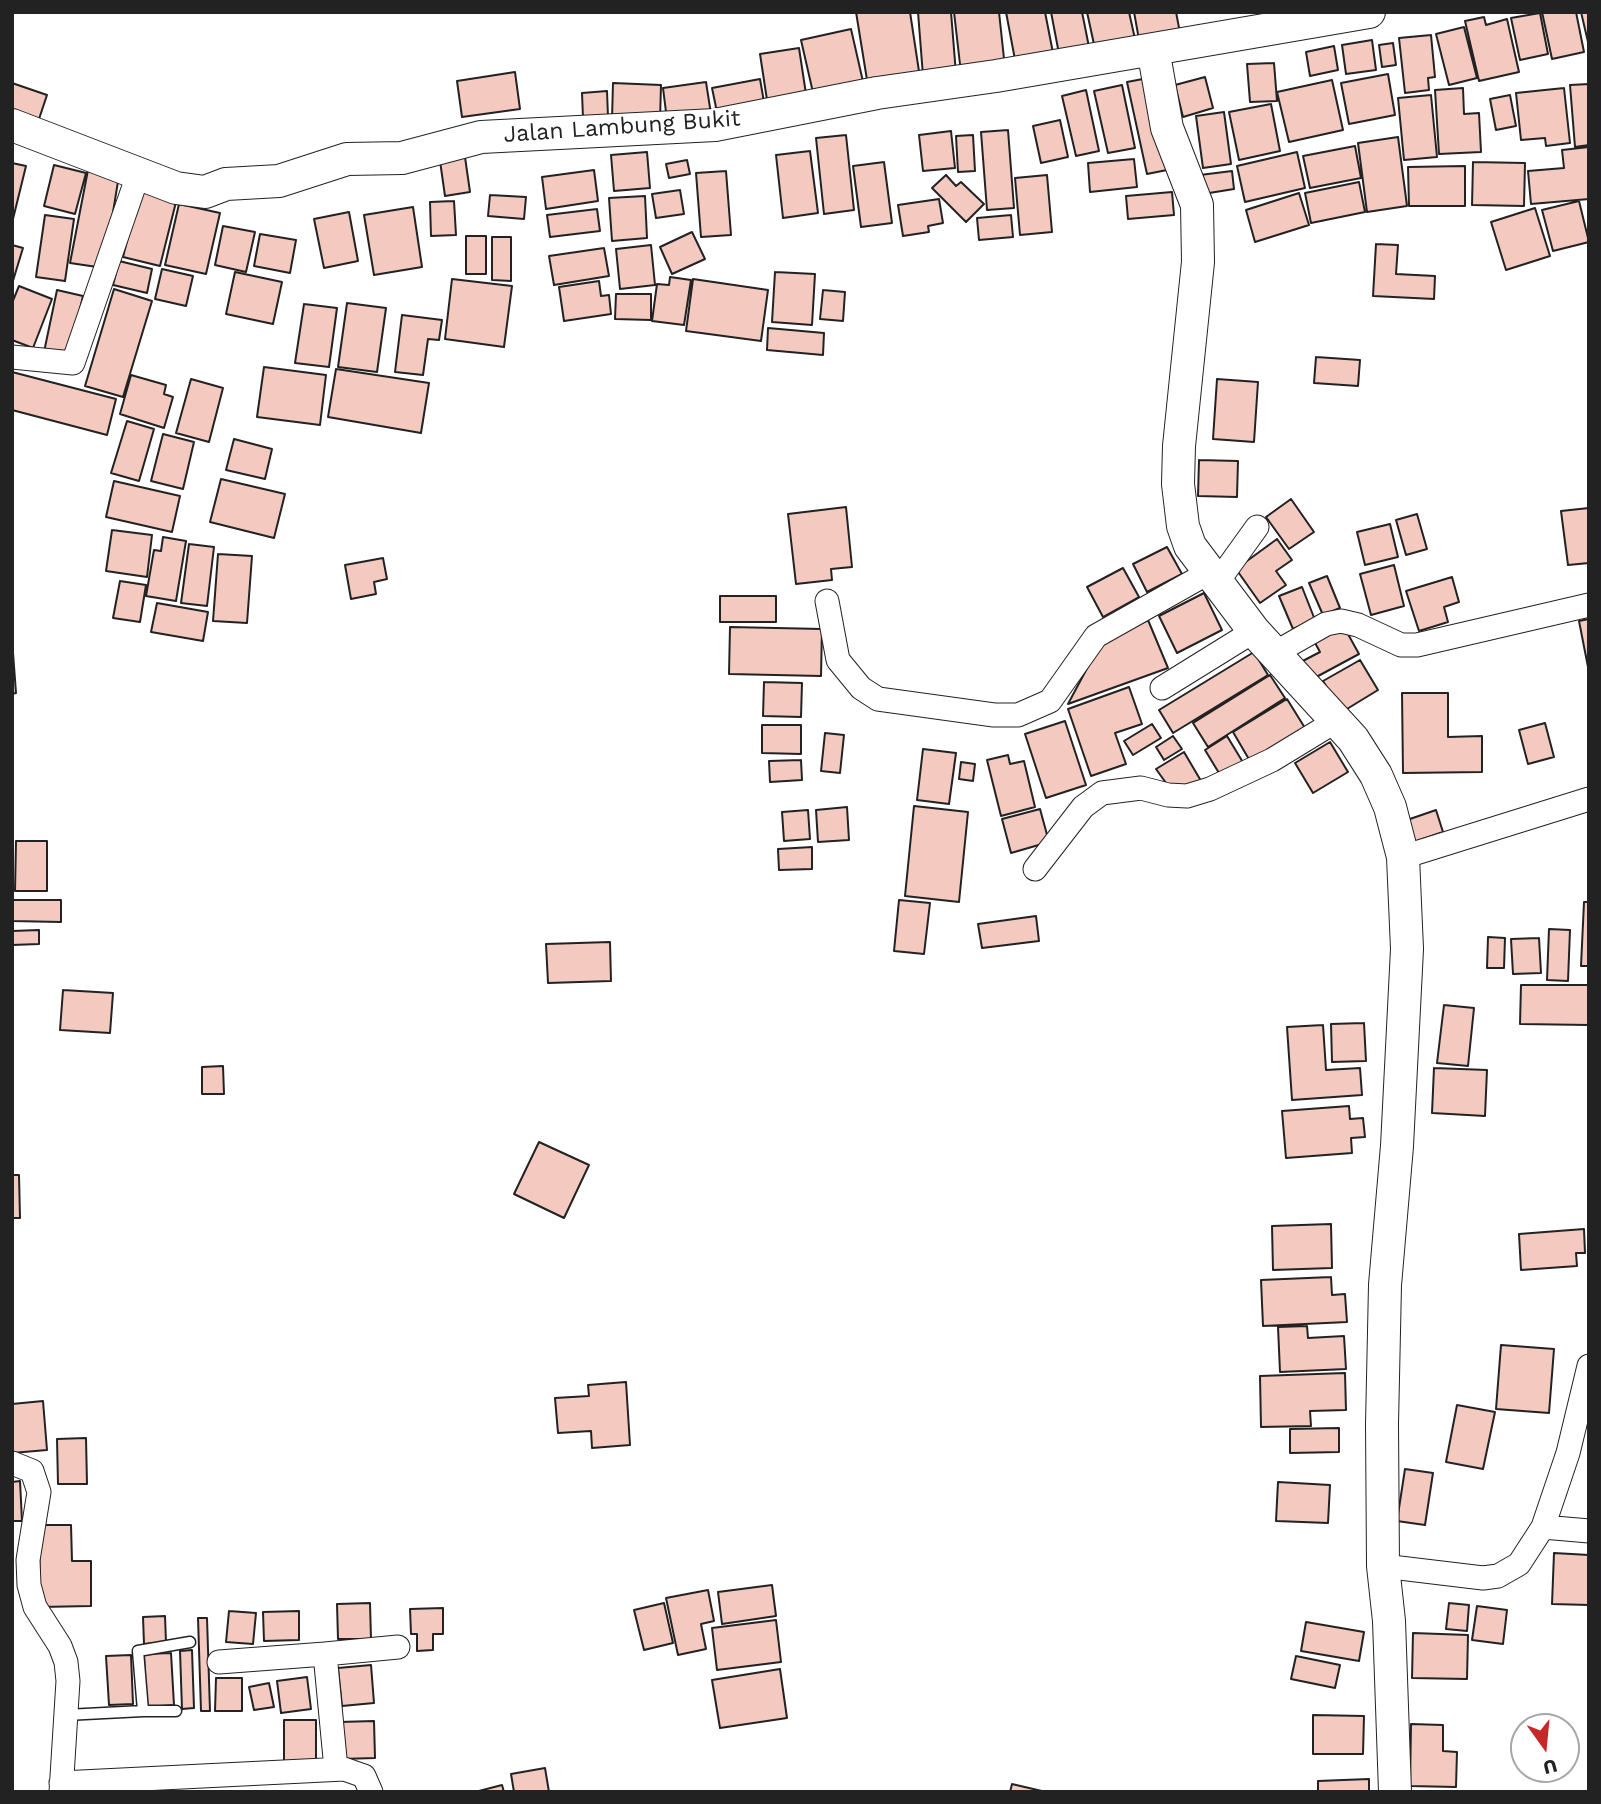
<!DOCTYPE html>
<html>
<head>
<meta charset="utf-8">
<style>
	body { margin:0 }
	#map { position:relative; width:1601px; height:1804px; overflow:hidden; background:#fff; font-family:"Work Sans",sans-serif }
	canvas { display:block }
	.frame { position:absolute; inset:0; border:14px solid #222; pointer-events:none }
	.north { position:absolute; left:1510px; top:1713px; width:70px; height:70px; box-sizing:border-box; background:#fff; border:2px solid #a7a7a7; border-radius:50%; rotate:165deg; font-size:19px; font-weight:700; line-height:28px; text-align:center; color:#222 }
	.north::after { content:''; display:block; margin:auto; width:24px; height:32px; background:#c62828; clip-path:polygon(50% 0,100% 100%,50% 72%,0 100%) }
</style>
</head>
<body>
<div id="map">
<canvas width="1601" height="1804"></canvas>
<div class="frame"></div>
<div class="north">U</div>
</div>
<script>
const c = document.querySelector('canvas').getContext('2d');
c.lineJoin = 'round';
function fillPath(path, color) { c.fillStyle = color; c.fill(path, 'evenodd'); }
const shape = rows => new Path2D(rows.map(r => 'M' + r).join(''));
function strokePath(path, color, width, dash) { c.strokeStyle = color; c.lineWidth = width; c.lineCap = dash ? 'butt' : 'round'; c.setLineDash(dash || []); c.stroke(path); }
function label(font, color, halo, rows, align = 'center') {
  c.font = font + ' "Work Sans",sans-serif'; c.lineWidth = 5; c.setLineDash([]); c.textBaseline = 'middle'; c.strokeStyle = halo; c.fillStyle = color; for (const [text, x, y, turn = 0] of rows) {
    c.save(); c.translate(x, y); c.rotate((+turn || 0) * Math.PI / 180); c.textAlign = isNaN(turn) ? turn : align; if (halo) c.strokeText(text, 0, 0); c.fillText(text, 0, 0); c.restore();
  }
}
const building = shape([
	[856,12,910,12,920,78,868,86,856,12],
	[918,12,951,12,956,74,923,76,918,12],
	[954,12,999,12,1005,68,961,73,954,12],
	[1006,12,1045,12,1054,58,1016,65,1006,12],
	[1051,12,1082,12,1090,52,1060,59,1051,12],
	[1087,12,1129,12,1135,39,1095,49,1087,12],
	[1134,12,1176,12,1181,38,1140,45,1134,12],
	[1542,12,1576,12,1584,52,1552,59,1542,12],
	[1581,12,1589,12,1589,42,1588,42,1581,12],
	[1540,13,1548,54,1520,60,1511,18,1540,13],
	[1484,17,1486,25,1507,19,1519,72,1479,81,1465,21,1484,17],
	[1464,27,1477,78,1449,85,1436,34,1464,27],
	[851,29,864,86,814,97,801,40,851,29],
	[1431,35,1435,77,1428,78,1429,90,1405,93,1399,38,1431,35],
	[1372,40,1376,70,1346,74,1342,45,1372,40],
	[1393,43,1396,65,1382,67,1379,45,1393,43],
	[1334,46,1338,70,1310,76,1306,52,1334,46],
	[799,48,806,94,767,100,760,54,799,48],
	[1274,63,1277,101,1250,102,1247,64,1274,63],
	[515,72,520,109,462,117,457,81,515,72],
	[1388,74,1395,115,1349,124,1341,83,1388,74],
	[1205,77,1213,108,1183,117,1175,85,1205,77],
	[1148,78,1167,170,1147,174,1127,82,1148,78],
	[760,79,765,108,718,117,712,88,760,79],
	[1332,80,1343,130,1289,142,1277,92,1332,80],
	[706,82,711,114,667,120,663,88,706,82],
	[12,83,47,95,39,119,12,110,12,83],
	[613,83,661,85,660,120,612,119,613,83],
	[1589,84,1589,145,1575,147,1570,85,1589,84],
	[1122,85,1135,148,1108,153,1094,91,1122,85],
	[1463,88,1464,114,1479,113,1481,152,1439,154,1435,90,1463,88],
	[1564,88,1570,143,1546,146,1545,138,1521,140,1516,93,1564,88],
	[1086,90,1099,151,1076,156,1062,96,1086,90],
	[607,91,608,117,583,118,582,93,607,91],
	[1431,95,1437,157,1404,160,1398,98,1431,95],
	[1510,95,1516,126,1496,130,1490,99,1510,95],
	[1271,104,1280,151,1239,160,1229,112,1271,104],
	[1224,112,1231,164,1203,168,1196,116,1224,112],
	[1060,120,1068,157,1041,163,1033,126,1060,120],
	[1008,130,1014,208,987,210,981,132,1008,130],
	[951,131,955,168,923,171,919,135,951,131],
	[846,135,854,210,824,214,816,138,846,135],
	[973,135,975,171,958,172,956,136,973,135],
	[1398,137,1407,206,1367,212,1358,143,1398,137],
	[1355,146,1361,178,1310,188,1303,156,1355,146],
	[1589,147,1589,199,1531,204,1528,171,1564,168,1562,150,1589,147],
	[810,151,818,213,783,218,776,155,810,151],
	[647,152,650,188,614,191,611,155,647,152],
	[1297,152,1305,188,1245,202,1237,166,1297,152],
	[465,157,470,192,445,196,440,161,465,157],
	[1134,159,1137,187,1090,192,1088,163,1134,159],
	[687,160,690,174,669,178,666,164,687,160],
	[884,162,892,223,861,227,853,166,884,162],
	[1473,162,1525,163,1524,206,1472,205,1473,162],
	[12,163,26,166,12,223,12,163],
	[54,165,86,173,75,214,44,206,54,165],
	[1465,166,1465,206,1409,206,1408,167,1465,166],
	[120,169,104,268,70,263,88,170,120,169],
	[594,170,598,201,546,209,542,177,594,170],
	[726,171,731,235,701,237,696,173,726,171],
	[1232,171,1234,189,1203,194,1200,175,1232,171],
	[946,175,956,186,961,182,984,204,966,222,932,188,946,175],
	[1047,175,1052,232,1020,235,1015,178,1047,175],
	[1359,182,1365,212,1311,223,1305,193,1359,182],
	[140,189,177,198,160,266,123,257,140,189],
	[680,190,684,214,656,218,652,194,680,190],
	[1172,192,1174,215,1128,219,1126,196,1172,192],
	[1299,193,1309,225,1255,242,1246,210,1299,193],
	[490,195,526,197,524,219,488,216,490,195],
	[645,196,647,238,612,241,609,198,645,196],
	[939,199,943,223,928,226,929,232,903,236,898,205,939,199],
	[454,201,456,235,431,236,430,202,454,201],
	[1579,201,1589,242,1553,251,1542,210,1579,201],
	[179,204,220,213,206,274,165,265,179,204],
	[413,207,422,267,374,275,364,215,413,207],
	[1535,208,1550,256,1506,270,1491,222,1535,208],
	[597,209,600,231,550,237,547,215,597,209],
	[349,212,358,261,324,268,314,219,349,212],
	[45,215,74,219,65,281,36,277,45,215],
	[1011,215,1013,237,979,240,977,218,1011,215],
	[223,226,255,232,246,272,215,265,223,226],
	[692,232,705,259,672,274,660,247,692,232],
	[260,234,296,240,290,273,254,266,260,234],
	[466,236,486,236,486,274,466,274,466,236],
	[492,237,511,237,511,281,492,280,492,237],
	[1376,244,1398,245,1396,274,1435,276,1434,299,1373,296,1376,244],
	[12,245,23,248,12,284,12,245],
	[651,245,655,285,620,289,616,249,651,245],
	[604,248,609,276,554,285,549,256,604,248],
	[119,261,152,269,147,293,113,285,119,261],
	[162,269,193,276,186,306,155,299,162,269],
	[235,272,282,282,273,324,226,314,235,272],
	[775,272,815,274,812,325,772,322,775,272],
	[670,277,691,280,684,325,652,321,657,284,669,285,670,277],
	[452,279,512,286,504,347,445,339,452,279],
	[693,279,768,290,761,341,686,331,693,279],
	[599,281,601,296,609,295,611,314,564,321,559,287,599,281],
	[19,286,52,299,33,348,12,340,12,303,19,286],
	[114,289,152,301,123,397,85,386,114,289],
	[57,290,83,296,69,357,44,352,57,290],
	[823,290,845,292,843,321,820,319,823,290],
	[616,294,651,294,651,320,615,319,616,294],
	[347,303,386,308,377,372,338,367,347,303],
	[304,304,337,308,329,367,295,363,304,304],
	[402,315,442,320,439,340,428,339,423,375,395,372,402,315],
	[768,328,824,333,823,355,767,350,768,328],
	[1316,357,1360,360,1358,386,1314,383,1316,357],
	[264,367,326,375,320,425,257,417,264,367],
	[336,369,429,383,421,433,328,417,336,369],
	[12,372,116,399,107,435,12,410,12,372],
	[131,375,166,385,164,394,173,397,164,428,120,414,131,375],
	[191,379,223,388,209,442,176,433,191,379],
	[1217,379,1258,382,1254,442,1213,439,1217,379],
	[127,421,154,429,139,481,111,473,127,421],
	[163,434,194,442,183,489,151,481,163,434],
	[234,439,272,449,265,479,226,470,234,439],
	[1199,460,1238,461,1237,497,1198,496,1199,460],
	[221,479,285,494,274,538,210,522,221,479],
	[114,481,180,496,172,532,106,517,114,481],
	[1291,499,1314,532,1289,549,1266,517,1291,499],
	[846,507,852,567,831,569,832,580,796,584,788,514,846,507],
	[1589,508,1589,563,1568,565,1561,511,1589,508],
	[1417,514,1427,549,1406,555,1396,520,1417,514],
	[1390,524,1398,557,1365,565,1357,532,1390,524],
	[112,530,152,535,147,577,106,571,112,530],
	[163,537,186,541,176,601,146,596,154,550,161,551,163,537],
	[1277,539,1292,560,1276,571,1286,585,1260,603,1236,569,1277,539],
	[189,544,214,547,207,606,181,603,189,544],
	[1167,547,1182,574,1147,592,1133,564,1167,547],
	[218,554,252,556,247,623,213,621,218,554],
	[383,558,387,579,374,582,376,594,351,599,345,565,383,558],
	[1394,565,1404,606,1371,615,1360,574,1394,565],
	[1123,568,1139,597,1103,617,1087,587,1123,568],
	[1327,576,1340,608,1323,615,1309,583,1327,576],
	[1452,577,1459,602,1444,607,1448,622,1419,631,1406,591,1452,577],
	[120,581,146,585,140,622,113,618,120,581],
	[1302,587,1315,620,1293,629,1279,596,1302,587],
	[1204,593,1222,630,1177,653,1159,616,1204,593],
	[720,596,776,596,776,622,720,622,720,596],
	[157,603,208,612,203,641,151,632,157,603],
	[1589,619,1589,666,1588,667,1579,621,1589,619],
	[1148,620,1168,668,1068,704,1100,644,1148,620],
	[1343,625,1359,654,1307,682,1297,664,1320,652,1314,641,1343,625],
	[730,627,822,629,821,676,729,674,730,627],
	[12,639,16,693,12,694,12,639],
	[1254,652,1268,675,1173,733,1159,710,1254,652],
	[1360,660,1378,690,1342,712,1323,681,1360,660],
	[1270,675,1285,698,1208,747,1193,723,1270,675],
	[764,682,802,683,801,717,763,716,764,682],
	[1129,687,1142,724,1115,733,1126,764,1091,776,1068,709,1129,687],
	[1402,693,1448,693,1448,737,1482,736,1482,772,1403,773,1402,693],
	[1287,699,1305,728,1250,761,1233,732,1287,699],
	[1065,721,1086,785,1046,798,1025,734,1065,721],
	[1545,723,1554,757,1528,764,1519,730,1545,723],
	[1152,724,1161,738,1133,755,1124,741,1152,724],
	[762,725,801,725,801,754,762,753,762,725],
	[825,733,844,735,840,773,821,771,825,733],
	[1173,736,1182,749,1164,760,1156,747,1173,736],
	[1227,736,1244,764,1222,778,1205,750,1227,736],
	[1330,742,1348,772,1313,793,1295,763,1330,742],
	[923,749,956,753,949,804,917,800,923,749],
	[1184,752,1204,786,1171,790,1156,769,1184,752],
	[1008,755,1010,764,1024,761,1035,807,1001,816,987,760,1008,755],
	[801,760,802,780,770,782,769,761,801,760],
	[961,762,975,764,973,781,959,779,961,762],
	[914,806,968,812,959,902,905,896,914,806],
	[847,807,849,840,818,842,816,810,847,807],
	[1040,809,1049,842,1011,853,1002,819,1040,809],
	[808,810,810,839,784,841,782,812,808,810],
	[1436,810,1443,832,1414,842,1407,820,1436,810],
	[16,841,47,841,47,891,15,891,16,841],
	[812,847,812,869,779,870,778,849,812,847],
	[12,900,61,900,61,922,12,921,12,900],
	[899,900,930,903,924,954,894,951,899,900],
	[1584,902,1589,902,1589,966,1581,966,1584,902],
	[1036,916,1039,941,982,948,978,924,1036,916],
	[1549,929,1570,930,1568,981,1547,980,1549,929],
	[39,930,39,944,12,945,12,931,39,930],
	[1488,937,1505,938,1504,968,1487,968,1488,937],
	[1539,938,1541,973,1513,974,1511,939,1539,938],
	[610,942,611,981,548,983,546,944,610,942],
	[1521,985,1589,985,1589,1025,1520,1024,1521,985],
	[63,990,113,993,110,1033,60,1030,63,990],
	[1444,1005,1474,1008,1468,1066,1437,1063,1444,1005],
	[1364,1023,1366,1061,1332,1062,1331,1024,1364,1023],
	[1323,1025,1326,1070,1360,1068,1362,1095,1292,1100,1287,1027,1323,1025],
	[223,1066,224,1094,202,1094,202,1067,223,1066],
	[1434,1068,1487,1070,1485,1116,1432,1113,1434,1068],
	[1349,1106,1350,1119,1363,1118,1365,1137,1351,1138,1352,1153,1286,1158,1282,1111,1349,1106],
	[539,1142,589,1165,564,1218,514,1194,539,1142],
	[12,1175,19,1175,20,1218,12,1218,12,1175],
	[1331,1224,1332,1268,1273,1270,1272,1226,1331,1224],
	[1584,1229,1585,1253,1576,1253,1577,1266,1521,1270,1519,1234,1584,1229],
	[1331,1277,1332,1295,1345,1294,1347,1322,1263,1326,1261,1280,1331,1277],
	[1307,1326,1308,1338,1344,1336,1346,1369,1280,1372,1278,1327,1307,1326],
	[1501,1345,1554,1349,1549,1413,1496,1409,1501,1345],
	[1345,1373,1346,1410,1310,1411,1311,1426,1261,1427,1260,1376,1345,1373],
	[626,1382,630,1445,592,1448,591,1431,558,1433,555,1398,589,1396,588,1385,626,1382],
	[43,1401,47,1450,12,1453,12,1404,43,1401],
	[1457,1405,1495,1412,1483,1469,1446,1462,1457,1405],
	[1339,1428,1339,1452,1290,1453,1290,1429,1339,1428],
	[86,1438,87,1484,58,1484,57,1439,86,1438],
	[1405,1469,1433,1473,1425,1525,1397,1521,1405,1469],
	[20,1481,22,1521,12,1521,12,1482,20,1481],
	[1278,1482,1330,1485,1328,1523,1276,1521,1278,1482],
	[39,1525,71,1525,72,1561,91,1561,91,1606,40,1607,39,1525],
	[1554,1553,1589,1555,1589,1605,1552,1604,1554,1553],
	[772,1585,776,1616,722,1624,718,1592,772,1585],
	[708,1590,714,1621,701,1624,706,1649,678,1655,666,1598,708,1590],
	[370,1603,371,1639,338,1639,337,1604,370,1603],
	[664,1603,673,1643,644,1650,634,1610,664,1603],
	[1449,1603,1469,1605,1467,1631,1446,1629,1449,1603],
	[1477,1606,1507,1610,1503,1644,1472,1640,1477,1606],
	[443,1608,443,1634,433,1634,433,1650,417,1651,417,1634,411,1634,410,1609,443,1608],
	[229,1611,256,1613,253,1644,226,1642,229,1611],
	[299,1611,299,1640,264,1641,263,1612,299,1611],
	[165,1616,166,1642,144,1644,143,1617,165,1616],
	[198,1618,207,1618,210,1711,201,1711,198,1618],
	[776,1620,781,1662,717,1670,712,1628,776,1620],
	[1306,1622,1364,1632,1359,1661,1301,1651,1306,1622],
	[1413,1633,1468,1635,1467,1679,1412,1678,1413,1633],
	[192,1650,194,1708,182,1709,180,1651,192,1650],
	[171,1653,174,1705,146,1707,144,1654,171,1653],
	[131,1655,133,1704,109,1705,106,1656,131,1655],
	[1296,1656,1340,1665,1335,1688,1291,1679,1296,1656],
	[371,1665,374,1703,342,1706,338,1668,371,1665],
	[780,1669,787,1718,720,1728,712,1680,780,1669],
	[307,1677,311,1709,281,1713,277,1681,307,1677],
	[216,1678,242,1678,242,1711,215,1711,216,1678],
	[269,1683,274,1707,254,1710,249,1687,269,1683],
	[1313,1715,1364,1716,1363,1754,1313,1754,1313,1715],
	[284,1720,316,1720,316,1765,284,1765,284,1720],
	[374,1721,375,1758,341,1759,339,1722,374,1721],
	[1411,1724,1443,1725,1443,1751,1457,1752,1456,1787,1410,1786,1411,1724],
	[545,1768,549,1792,514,1792,511,1774,545,1768],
	[1369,1779,1369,1792,1318,1792,1318,1781,1369,1779],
	[1012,1784,1046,1792,1010,1792,1012,1784],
	[502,1785,504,1792,475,1792,502,1785]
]);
fillPath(building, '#f3c9c0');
strokePath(building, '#222', 2);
const lane = shape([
	[176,1711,143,1711,138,1651,190,1642],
	[66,1715,143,1711]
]);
const street = shape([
	[12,357,73,363,139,172],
	[1216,584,1257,527],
	[827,601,838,660,861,688,878,699,994,715,1018,715,1050,701,1096,636,1208,573],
	[1273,654,1326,624,1341,621,1358,625,1401,645,1417,645,1589,605],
	[1162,688,1254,631],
	[1403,857,1589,799],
	[1035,869,1083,807,1102,793,1141,788,1168,795,1187,796,1210,789,1272,760,1336,721],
	[12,1463,32,1471,39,1492,28,1560,29,1585,35,1607,60,1646,66,1662,68,1681,61,1792],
	[1543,1527,1568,1453,1589,1366],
	[1383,1566,1483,1578,1498,1576,1519,1564,1543,1527,1589,1531],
	[219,1662,325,1654],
	[336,1769,325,1654,398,1647],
	[61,1783,344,1769,364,1776,371,1792]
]);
const secondary = shape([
	[1153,49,1167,128,1197,205,1198,262,1179,446,1178,484,1183,526,1190,546,1254,631,1353,739,1376,775,1390,807,1403,857,1407,949,1397,1146,1385,1285,1382,1424,1383,1566,1389,1621,1395,1792],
	[12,125,176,188,205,192,226,184,279,181,347,159,402,158,481,137,715,125,877,93,996,76,1369,12]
]);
strokePath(lane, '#222', 13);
strokePath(street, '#222', 25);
strokePath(secondary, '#222', 34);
strokePath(lane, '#fff', 10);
strokePath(street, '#fff', 23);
strokePath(secondary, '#fff', 32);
label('23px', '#222', '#fff', [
	["Jalan Lambung Bukit",622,127,-4]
]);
</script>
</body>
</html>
